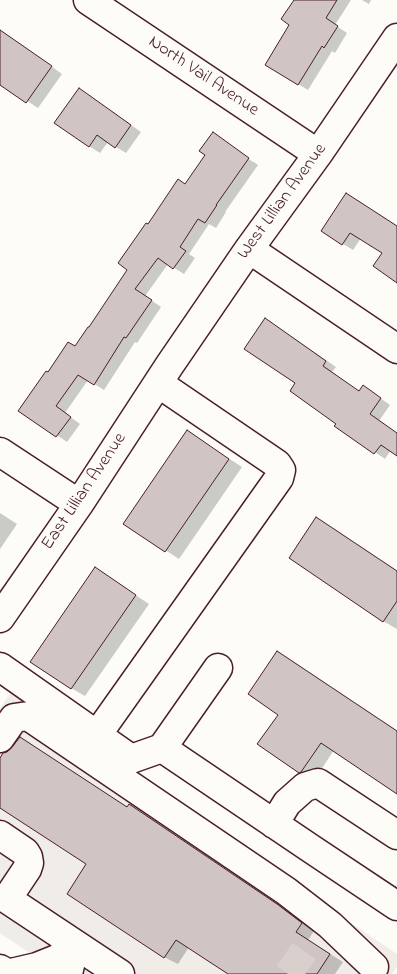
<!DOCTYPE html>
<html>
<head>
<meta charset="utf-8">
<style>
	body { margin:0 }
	canvas { display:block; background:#fdfcf7 }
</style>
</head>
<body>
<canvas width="397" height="974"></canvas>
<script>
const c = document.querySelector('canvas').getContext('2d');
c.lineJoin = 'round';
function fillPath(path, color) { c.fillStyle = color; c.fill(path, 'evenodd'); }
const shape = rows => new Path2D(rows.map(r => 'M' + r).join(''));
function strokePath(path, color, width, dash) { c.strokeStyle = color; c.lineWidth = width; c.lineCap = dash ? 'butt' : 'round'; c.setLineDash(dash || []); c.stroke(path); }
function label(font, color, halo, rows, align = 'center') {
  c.font = font + ' "Indie Flower",sans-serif'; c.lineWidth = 4; c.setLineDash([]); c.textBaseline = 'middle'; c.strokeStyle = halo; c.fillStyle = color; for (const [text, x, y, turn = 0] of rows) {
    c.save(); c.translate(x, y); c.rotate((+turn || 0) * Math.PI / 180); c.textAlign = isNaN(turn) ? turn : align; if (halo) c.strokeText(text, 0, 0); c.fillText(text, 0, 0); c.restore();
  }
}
fillPath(shape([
	[10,693,397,954,397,967,392,974,60,974,0,933,0,709]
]), '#f0ece8');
fillPath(shape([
	[295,0,351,0,335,25,347,33,335,53,332,51,308,90,298,84,291,25],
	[362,0,371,0,369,4],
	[1,32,12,38,62,74,38,108,0,83,0,34],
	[90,96,141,132,126,153,108,142,100,153,89,146],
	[222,140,253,162,254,162,258,165,225,212,226,212,216,228,209,224,189,254,195,258,184,274,168,264,145,296,161,307,137,343,135,342,104,390,88,380,65,413,80,424,67,442,20,410,49,374,76,348,129,270,148,226,186,185],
	[397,229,397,281,384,253,361,238,353,250,322,231],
	[275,325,336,367,332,372,360,392,373,393,390,405,379,421,397,434,397,454,391,450,385,459,336,425,338,423,297,382],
	[188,432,242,467,179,559,125,524],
	[0,513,17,524,0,549],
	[317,519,330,526,397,571,397,629,383,621],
	[108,577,149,604,85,696,71,688],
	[278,652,291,660,397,731,397,793,334,750,315,779,314,780,300,772,279,715],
	[0,760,128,808,130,805,143,813,290,913,314,931,308,940,343,962,335,974,230,974,189,947,178,964,164,957,88,864,0,806]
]), '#0003');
const building = shape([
	[294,0,337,0,326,18,338,26,324,48,322,46,298,85,265,65,289,25,281,19,294,0],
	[0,30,52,66,26,103,0,85,0,30],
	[79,88,131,125,115,148,97,135,89,147,54,123,79,88],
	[213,132,249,158,216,205,217,205,205,223,198,219,180,247,186,251,173,269,158,258,135,289,152,300,126,338,124,337,94,385,78,375,56,406,71,417,56,437,18,411,46,371,48,372,68,342,75,346,88,327,89,327,127,270,118,263,146,223,148,224,178,179,185,184,205,155,199,151,213,132],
	[346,193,397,226,397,283,373,266,382,253,350,233,342,245,321,231,346,193],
	[265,318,326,361,323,366,359,391,363,385,381,398,370,414,397,433,397,456,381,445,374,454,334,426,336,424,290,391,295,383,244,349,265,318],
	[187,430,229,459,165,552,123,524,187,430],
	[316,517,397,571,397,601,383,622,289,558,316,517],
	[95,567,136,595,71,689,30,662,95,567],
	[277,651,397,731,397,794,321,743,301,772,299,773,257,744,278,715,248,694,277,651],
	[20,737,127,807,129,804,277,904,302,923,296,932,330,954,317,974,228,974,176,940,164,958,67,894,86,864,0,808,0,758,3,753,7,752,12,747,20,737]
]);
fillPath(building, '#d0c5c4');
strokePath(building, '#4a1f2b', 1);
strokePath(shape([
	[288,974,312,940]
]), '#d9d0ce', 28, [28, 14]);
const minor = shape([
	[88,0,318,154],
	[249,249,397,349],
	[0,452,79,504],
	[0,618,79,504,169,366,249,249,318,154,397,38],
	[0,667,131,759,162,748],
	[218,668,162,748,310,848,397,906],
	[97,735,279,478,281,470,277,464,158,383],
	[0,738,14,718,28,716,286,891,330,925,374,967],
	[274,824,287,803,305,787,318,783,397,835],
	[0,835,25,852,28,857,29,863,27,869,7,899,120,974],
	[7,974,37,967,57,959,76,945,70,965,68,974]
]);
const major = shape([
	[0,969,7,974]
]);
strokePath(minor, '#4a1f2b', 31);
strokePath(major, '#4a1f2b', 31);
strokePath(minor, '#fdfcf7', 28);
strokePath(major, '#fdfcf7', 28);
label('18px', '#4a1f2b', '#fdfcf7', [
	["North Vail Avenue",203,77,34],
	["West Lillian Avenue",283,202,-54],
	["East Lillian Avenue",85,492,-56]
]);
</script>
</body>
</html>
